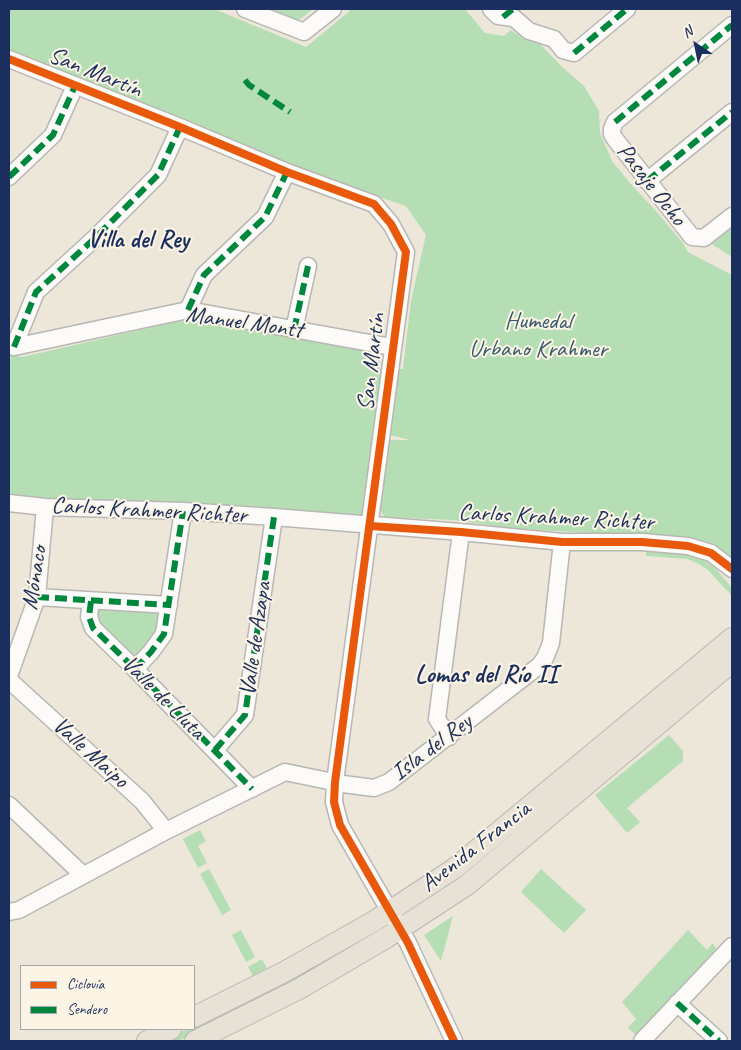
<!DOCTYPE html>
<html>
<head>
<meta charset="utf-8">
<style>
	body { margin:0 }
	#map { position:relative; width:741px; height:1050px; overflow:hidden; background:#ede7da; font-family:Caveat,sans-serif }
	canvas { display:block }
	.frame { position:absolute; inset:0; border:10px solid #1b2f5e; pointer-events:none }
	.legend { position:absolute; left:20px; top:965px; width:175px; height:65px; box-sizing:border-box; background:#fcf5e5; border:1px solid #a2a6af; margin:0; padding:6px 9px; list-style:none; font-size:15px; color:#1b2f5e }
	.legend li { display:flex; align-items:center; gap:10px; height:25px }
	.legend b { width:25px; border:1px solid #a2a6af }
	.north { position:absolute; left:671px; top:20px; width:50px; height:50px; -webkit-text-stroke:4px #fcf5e5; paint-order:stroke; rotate:326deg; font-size:14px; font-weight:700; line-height:20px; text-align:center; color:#1b2f5e }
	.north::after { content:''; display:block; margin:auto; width:18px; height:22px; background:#1b2f5e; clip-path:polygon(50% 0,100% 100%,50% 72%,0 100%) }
</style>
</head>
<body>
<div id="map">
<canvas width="741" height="1050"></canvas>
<div class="frame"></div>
<ul class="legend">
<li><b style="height:6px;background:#e8590c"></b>Ciclovía</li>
<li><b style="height:6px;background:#00873e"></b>Sendero</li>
</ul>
<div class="north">N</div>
</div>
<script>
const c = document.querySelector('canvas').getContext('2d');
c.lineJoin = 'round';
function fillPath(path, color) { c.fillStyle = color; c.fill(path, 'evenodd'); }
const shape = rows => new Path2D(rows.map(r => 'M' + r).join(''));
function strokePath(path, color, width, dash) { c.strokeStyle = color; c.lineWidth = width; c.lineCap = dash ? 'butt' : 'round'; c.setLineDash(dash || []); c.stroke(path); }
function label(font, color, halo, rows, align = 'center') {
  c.font = font + ' Caveat,sans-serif'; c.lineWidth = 4; c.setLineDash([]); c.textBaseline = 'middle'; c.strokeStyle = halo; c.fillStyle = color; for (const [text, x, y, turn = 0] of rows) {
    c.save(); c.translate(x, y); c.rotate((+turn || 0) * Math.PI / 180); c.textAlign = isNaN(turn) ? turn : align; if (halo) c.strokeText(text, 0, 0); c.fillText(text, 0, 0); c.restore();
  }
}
fillPath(shape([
	[9,9,214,9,306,47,352,9,465,9,485,33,504,36,511,30,524,39,538,42,562,67,584,86,599,111,600,133,612,161,630,183,655,210,683,243,688,252,732,275,732,562,718,548,703,542,670,537,515,529,453,520,385,517,379,508,389,440,410,440,378,432,365,515,360,518,44,500,9,496,9,355,22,357,193,318,380,354,379,369,403,369,411,301,426,235,406,206,306,172,306,170,9,53],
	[263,9,313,9,299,20,293,22],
	[732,227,732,257,712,244],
	[646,551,686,553,702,559,715,568,732,588,732,596,708,570,699,564,687,559,646,556],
	[101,605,158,608,163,613,160,635,141,658,131,660,95,625,94,611],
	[669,735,683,751,683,761,627,808,640,822,627,833,595,795],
	[200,830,206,841,198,846,207,863,198,868,183,839],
	[209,869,231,910,222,915,200,874],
	[541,869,586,910,564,933,521,892],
	[453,916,441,961,424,935],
	[379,925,384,929,260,1001,179,1041,163,1041,187,1029,194,1029,194,1025],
	[241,930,255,957,246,962,232,935],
	[688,930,707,950,713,943,717,951,637,1036,628,1028,636,1019,622,1002],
	[262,959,267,968,253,976,248,967]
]), '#b5deb5');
const minor = shape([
	[245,9,304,32,333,9],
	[491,9,498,16,514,18,529,31,554,39,563,50,574,53,627,9],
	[732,25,615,122,612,129,612,134,615,139,692,237,704,238,732,216],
	[9,59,180,127,287,172,374,204,391,224,406,252,335,782,334,802,340,825,408,943,454,1041],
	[9,177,53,135,75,86],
	[647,181,732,112],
	[188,310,204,275,265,217,287,172],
	[294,330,308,266],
	[9,345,14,347,188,310,392,347],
	[14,347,36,292,95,238,158,175,180,127],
	[9,503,45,507,183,511,274,517,461,532,562,542,642,542,688,546,711,553,732,569],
	[37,597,169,605],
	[91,601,89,617,93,628,135,669,252,789],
	[135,669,151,652,164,634,183,511],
	[9,676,37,597,45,507],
	[9,680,142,801,166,831],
	[449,737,437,719,461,532],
	[215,750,245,715,274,517],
	[9,805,83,875],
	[9,912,19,910,166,831,285,772,343,784,374,788,389,782,540,665,545,658,551,643,562,542],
	[677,1003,719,1041],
	[642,1041,732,946]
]);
const major = shape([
	[194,1017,284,972,376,920,455,868,732,638],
	[147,1041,171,1029],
	[195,1041,299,989,386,938,467,885,732,662]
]);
strokePath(minor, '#b8b7b3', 19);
strokePath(major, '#b8b7b3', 22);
strokePath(minor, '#fcfbf9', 16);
strokePath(major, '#e8e2d6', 20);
strokePath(shape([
	[503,17,513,9],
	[574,53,627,9],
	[245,80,249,85,290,112],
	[615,122,732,25],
	[9,177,53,135,75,86],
	[647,181,732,112],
	[188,310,204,275,265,217,287,172],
	[294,330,308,266],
	[14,347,36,292,95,238,158,175,180,127],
	[37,597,169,605],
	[91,601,89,617,93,628,135,669,252,789],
	[135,669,151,652,164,634,183,511],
	[215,750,245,715,274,517],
	[677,1003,719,1041]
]), '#00873e', 6, [12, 6]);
strokePath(shape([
	[9,59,180,127,287,172,374,204,391,224,406,252,335,782,334,802,340,825,408,943,454,1041],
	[370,526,461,532,562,542,642,542,688,546,711,553,732,569]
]), '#e8590c', 8);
label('24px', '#1b2f5e', '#fcf5e5', [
	["San Martín",95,73,22],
	["Pasaje Ocho",651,185,52],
	["Manuel Montt",244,323,8],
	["San Martín",372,362,-83],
	["Carlos Krahmer Richter",149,511,3],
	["Carlos Krahmer Richter",556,518,3],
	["Mónaco",35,578,-81],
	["Valle de Azapa",256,639,-82],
	["Valle de Lluta",163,698,45],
	["Isla del Rey",432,748,-37],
	["Valle Maipo",90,753,42],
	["Avenida Francia",476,847,-38]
]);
label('24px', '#36596c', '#fcf5e5', [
	["Humedal",538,322],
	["Urbano Krahmer",538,350]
]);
label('bold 25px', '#1b2f5e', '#fcf5e5', [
	["Villa del Rey",138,240],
	["Lomas del Río II",486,675]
]);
</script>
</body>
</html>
